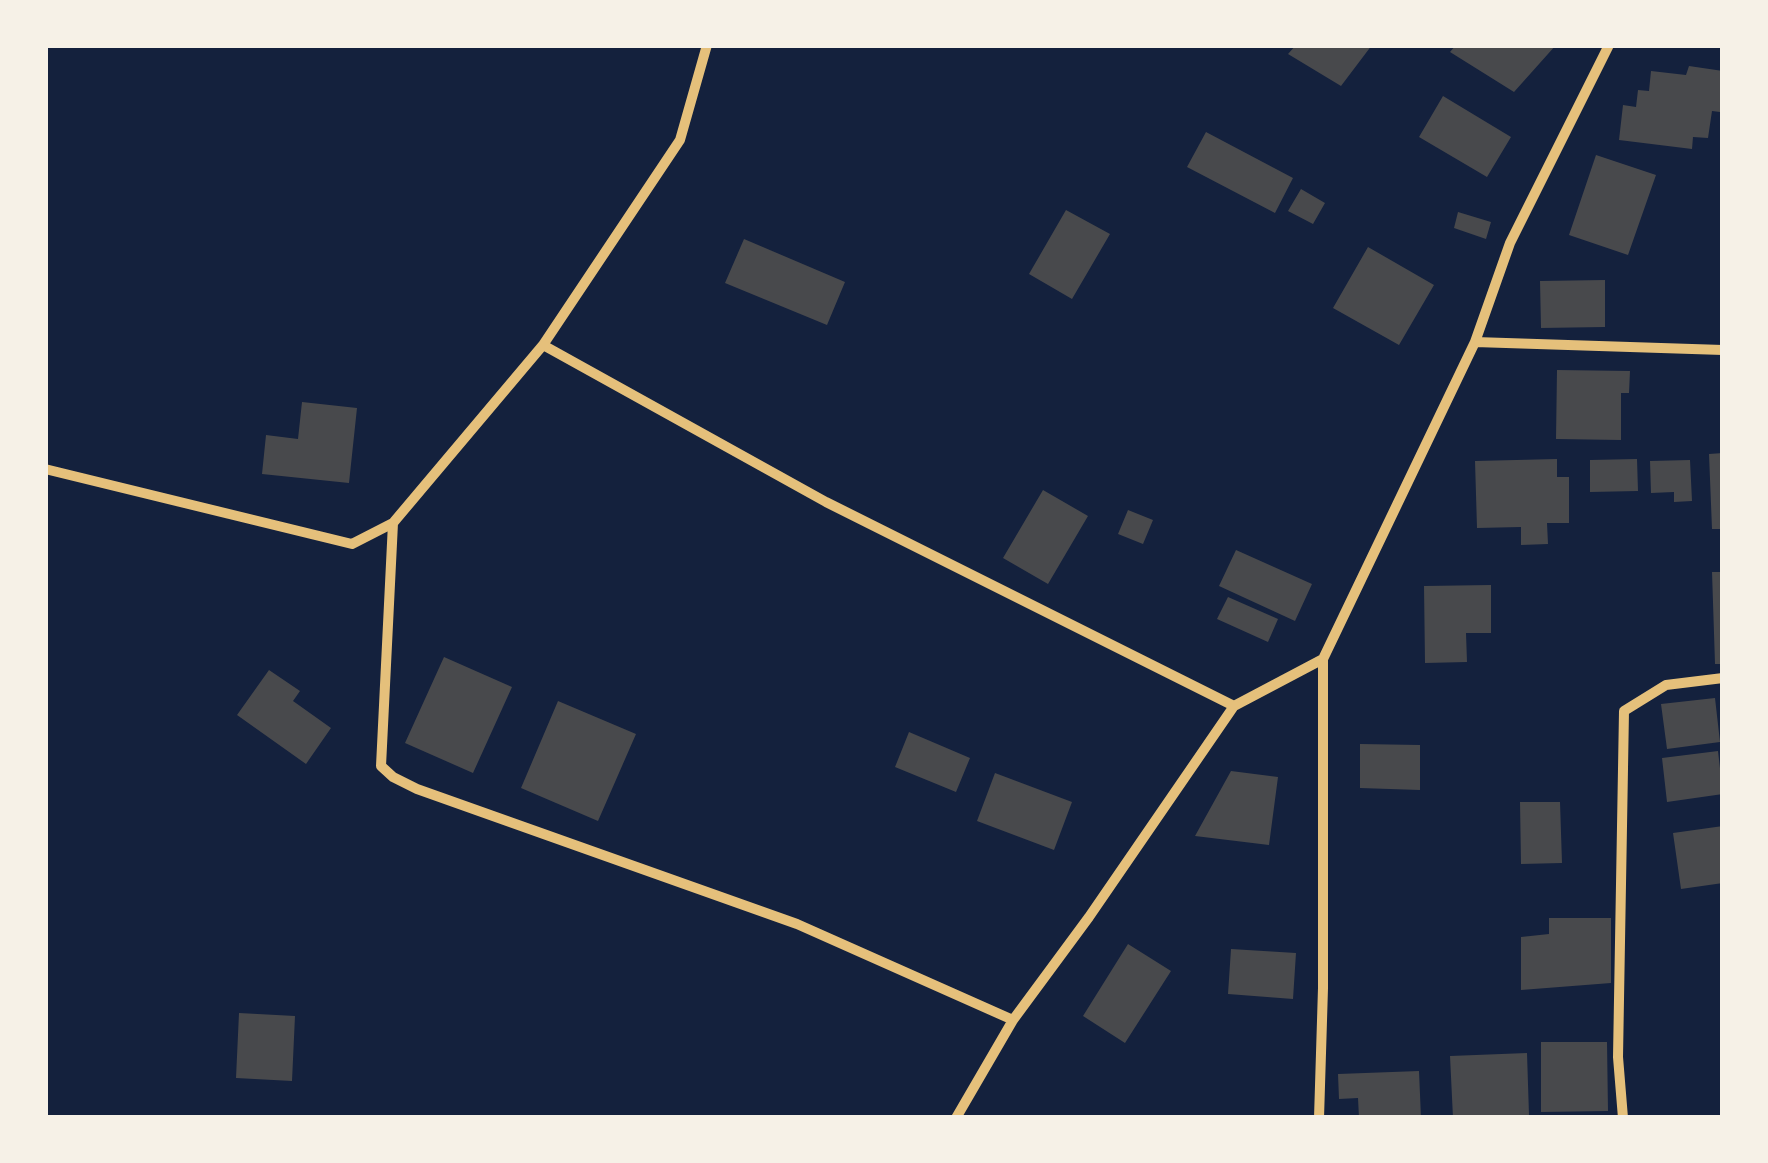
<!DOCTYPE html>
<html>
<head>
<meta charset="utf-8">
<style>
	body { margin:0 }
	#map { position:relative; width:1768px; height:1163px; overflow:hidden; background:#14213d; font-family:"Titillium Web",sans-serif }
	canvas { display:block }
	.frame { position:absolute; inset:0; border:48px solid #f6f1e7; pointer-events:none }
</style>
</head>
<body>
<div id="map">
<canvas width="1768" height="1163"></canvas>
<div class="frame"></div>
</div>
<script>
const c = document.querySelector('canvas').getContext('2d');
c.lineJoin = 'round';
function fillPath(path, color) { c.fillStyle = color; c.fill(path, 'evenodd'); }
const shape = rows => new Path2D(rows.map(r => 'M' + r).join(''));
function strokePath(path, color, width, dash) { c.strokeStyle = color; c.lineWidth = width; c.lineCap = dash ? 'butt' : 'round'; c.setLineDash(dash || []); c.stroke(path); }
fillPath(shape([
	[1296,45,1372,45,1341,86,1288,54],
	[1456,45,1556,45,1514,92,1450,52],
	[1689,66,1723,71,1720,112,1712,111,1708,138,1693,137,1692,149,1619,140,1623,105,1636,107,1638,90,1649,91,1651,71,1686,75],
	[1443,96,1511,137,1487,177,1419,137],
	[1206,132,1293,178,1275,213,1187,167],
	[1596,155,1656,175,1628,255,1569,235],
	[1301,189,1325,203,1313,224,1288,211],
	[1066,210,1110,234,1072,299,1029,274],
	[1458,212,1491,222,1486,239,1454,228],
	[744,239,845,282,827,325,725,283],
	[1368,247,1434,285,1399,345,1333,308],
	[1605,280,1605,327,1541,328,1540,281],
	[1557,370,1630,371,1629,393,1621,393,1621,440,1556,439],
	[302,402,357,408,349,483,262,474,266,435,298,439],
	[1723,453,1723,529,1712,529,1709,454],
	[1557,459,1557,477,1569,477,1569,523,1547,523,1548,544,1521,545,1521,527,1477,528,1475,461],
	[1637,459,1638,491,1590,492,1590,460],
	[1690,460,1692,501,1674,502,1674,492,1651,493,1650,461],
	[1043,490,1088,516,1048,584,1003,558],
	[1128,510,1153,520,1143,544,1118,534],
	[1236,550,1312,584,1295,621,1219,586],
	[1712,572,1723,572,1723,664,1715,664],
	[1491,585,1491,633,1466,633,1467,662,1425,663,1424,586],
	[1228,597,1278,619,1268,642,1217,619],
	[444,657,512,687,473,773,405,743],
	[269,670,300,691,293,701,331,728,306,764,237,715],
	[1715,698,1720,742,1667,749,1661,704],
	[558,701,636,734,598,821,521,788],
	[909,732,970,758,956,792,895,767],
	[1360,744,1420,745,1420,790,1360,788],
	[1718,751,1723,794,1667,802,1662,758],
	[1231,771,1278,777,1269,845,1195,836],
	[995,773,1072,802,1054,850,977,821],
	[1520,802,1560,802,1562,863,1521,864],
	[1723,826,1723,883,1681,889,1673,833],
	[1549,918,1611,918,1611,983,1521,990,1521,937,1549,934],
	[1128,944,1171,971,1125,1043,1083,1016],
	[1231,949,1296,953,1293,999,1228,994],
	[239,1013,295,1016,292,1081,236,1078],
	[1541,1042,1607,1042,1608,1111,1541,1112],
	[1527,1053,1529,1115,1453,1118,1450,1056],
	[1419,1071,1421,1118,1359,1118,1358,1098,1339,1099,1338,1074]
]), '#48494c');
strokePath(shape([
	[1475,342,1723,350],
	[543,345,826,502,1234,706],
	[45,469,352,544,393,523,543,345,680,140,707,45],
	[393,523,381,766,393,777,417,789,797,924,1013,1020],
	[956,1118,1013,1020,1089,917,1234,706,1323,659,1475,342,1510,243,1609,45],
	[1319,1118,1323,988,1323,659],
	[1623,1118,1618,1057,1624,711,1666,685,1723,678]
]), '#e5c07b', 10);
</script>
</body>
</html>
